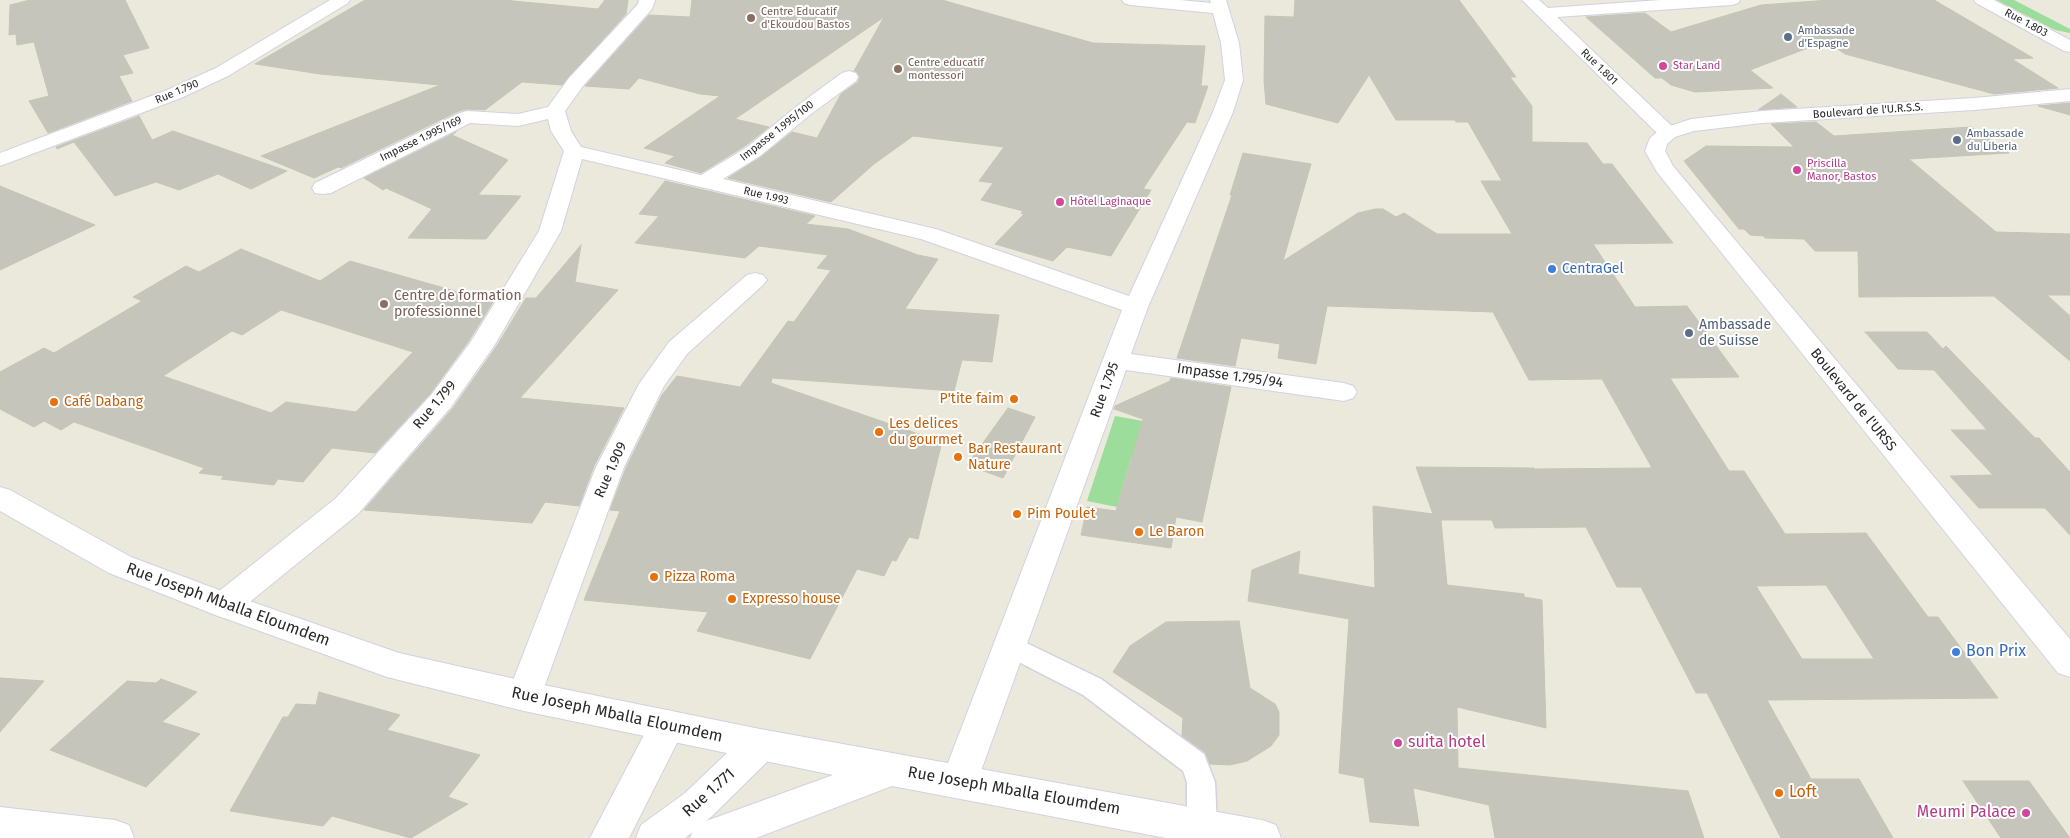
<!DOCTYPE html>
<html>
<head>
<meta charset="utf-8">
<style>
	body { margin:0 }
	canvas { display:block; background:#eae9db }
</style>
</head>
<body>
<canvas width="2070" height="838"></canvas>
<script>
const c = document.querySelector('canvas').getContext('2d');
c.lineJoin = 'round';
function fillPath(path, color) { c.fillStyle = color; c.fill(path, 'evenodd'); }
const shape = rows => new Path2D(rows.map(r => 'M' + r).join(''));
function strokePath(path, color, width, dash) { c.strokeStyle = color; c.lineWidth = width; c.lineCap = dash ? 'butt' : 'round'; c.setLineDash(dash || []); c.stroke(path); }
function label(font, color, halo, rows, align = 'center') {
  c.font = font + ' "Fira Sans",sans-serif'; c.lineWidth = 4; c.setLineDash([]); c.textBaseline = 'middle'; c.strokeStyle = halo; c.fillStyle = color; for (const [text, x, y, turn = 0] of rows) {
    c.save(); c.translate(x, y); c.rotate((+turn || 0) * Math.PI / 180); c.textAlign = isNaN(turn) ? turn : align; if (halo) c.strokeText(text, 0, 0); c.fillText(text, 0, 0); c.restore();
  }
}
fillPath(shape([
	[1996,0,2014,0,2070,29,2070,33,2055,30],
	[1115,416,1154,423,1131,458,1117,507,1087,501]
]), '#9cdd9b');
const building = shape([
	[30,0,125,0,149,48,123,55,133,73,119,76,132,101,48,133,29,101,49,96,34,42,17,45,16,34,9,35,10,5,30,0],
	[365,0,503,0,598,9,605,0,628,0,626,14,562,85,522,82,485,110,467,109,459,111,341,168,338,167,314,178,261,156,440,85,320,74,255,64,365,0],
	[692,0,942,0,1093,43,1205,46,1201,86,1208,86,1195,123,1187,122,1143,189,1151,190,1111,256,1067,247,1053,261,995,244,1024,214,1021,213,1023,211,981,200,993,183,979,181,1004,147,913,136,874,164,831,202,728,178,761,157,792,132,817,138,841,94,858,82,860,76,854,71,884,17,735,119,769,127,745,146,701,173,665,163,675,156,644,148,720,96,700,94,639,78,629,89,585,86,649,15,690,17,692,0],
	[1295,0,1459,0,1516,77,1510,77,1532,106,1532,142,1587,143,1603,164,1612,164,1673,243,1593,244,1635,307,1687,306,1739,377,1670,378,1729,471,1744,471,1785,534,1866,533,1928,617,1938,617,1998,698,1767,700,1811,779,1859,779,1893,838,1781,838,1707,693,1696,693,1641,587,1617,587,1586,527,1495,528,1492,520,1441,520,1447,585,1524,594,1524,597,1542,600,1546,728,1457,707,1458,768,1688,791,1704,838,1495,838,1489,805,1413,788,1419,826,1370,822,1364,778,1339,773,1349,619,1248,601,1252,570,1300,551,1298,574,1375,588,1373,506,1433,514,1416,467,1534,468,1534,469,1652,468,1602,379,1529,380,1493,312,1327,306,1316,364,1278,358,1280,344,1241,338,1235,366,1177,358,1232,195,1230,195,1243,153,1311,164,1283,261,1358,213,1375,209,1383,209,1396,217,1404,213,1437,234,1512,234,1481,181,1502,181,1468,122,1456,122,1455,120,1396,120,1369,75,1338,123,1266,104,1264,80,1265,16,1294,17,1295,0],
	[1826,585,1874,659,1802,659,1756,586,1826,585],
	[1830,0,1934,0,2033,58,2012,59,2058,88,1994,94,1845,54,1826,41,1750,70,1773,88,1695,92,1671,85,1662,78,1655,78,1586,17,1645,13,1671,32,1761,5,1830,0],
	[1781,94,1797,107,1758,110,1781,94],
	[2070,103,2070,115,2038,106,2070,103],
	[139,116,152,140,173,131,287,171,251,189,218,174,179,190,156,182,115,196,74,142,57,149,56,147,139,116],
	[1816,122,1834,136,1971,127,2009,153,1909,159,1996,232,2070,234,2070,295,2047,295,2070,316,2070,361,1994,296,1859,297,1858,251,1815,251,1804,239,1765,238,1764,236,1750,235,1744,229,1739,229,1684,161,1706,146,1794,147,1771,124,1816,122],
	[456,132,452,135,508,160,478,195,521,196,486,239,408,238,432,209,386,188,383,190,364,178,456,132],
	[665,181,815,216,806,224,848,229,918,255,938,259,905,309,999,315,992,362,962,360,954,391,772,378,771,383,942,442,918,539,909,537,896,561,892,560,884,576,857,569,810,659,697,631,708,612,584,600,620,511,610,510,626,468,662,395,677,376,740,387,788,321,794,322,831,270,817,268,828,255,759,246,745,258,635,243,659,216,639,214,665,181],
	[0,186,95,225,0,270,0,186],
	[581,245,575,282,618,290,520,398,624,408,594,466,579,506,545,502,532,523,364,510,453,408,496,347,526,298,536,298,581,245],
	[241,249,320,281,350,261,493,302,468,342,430,394,375,453,332,448,303,482,278,479,274,485,221,479,224,476,199,473,204,468,74,422,61,430,44,421,34,427,0,409,0,372,44,348,54,353,142,301,133,297,186,266,199,272,241,249],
	[281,310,413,352,356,412,286,402,271,413,163,376,232,331,242,335,281,310],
	[1865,332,1927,332,1943,349,1946,346,2035,438,2039,438,2070,472,2070,535,2045,508,1979,508,1950,476,1993,475,1951,430,1987,430,1934,370,1898,369,1865,332],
	[1171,378,1231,387,1202,522,1176,517,1171,548,1081,535,1087,507,1116,511,1143,419,1114,409,1115,406,1170,381,1171,378],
	[1008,408,1035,417,1003,478,967,465,1008,408],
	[1239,621,1250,688,1275,704,1279,712,1279,735,1271,746,1247,761,1230,765,1210,764,1205,752,1182,736,1183,718,1113,672,1130,646,1166,622,1239,621],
	[0,678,44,681,0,732,0,678],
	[161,679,197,692,162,722,200,734,146,787,50,750,127,681,156,683,161,679],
	[319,692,400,715,387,730,480,755,448,797,468,804,411,838,332,816,323,826,230,811,283,717,288,717,296,704,316,705,319,692],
	[1963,781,2029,781,2070,838,2001,838,1963,781]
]);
fillPath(building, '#c5c5bb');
strokePath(building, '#c5c5b5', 1);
const service = shape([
	[1010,635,1101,679,1204,754,1215,782,1217,826,1212,836,1207,838,1192,836,1187,826,1187,782,1183,771,1083,695,1001,653,997,646,1001,639,1010,635]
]);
const minor = shape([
	[330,0,350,0,348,3,228,76,181,98,0,166,0,153,167,90,216,68,330,0],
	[639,0,655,0,652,9,583,86,565,111,571,131,581,147,701,175,746,148,797,106,842,73,849,71,856,73,858,77,856,81,811,114,760,156,723,179,936,229,1129,296,1213,112,1225,80,1221,43,1213,13,1130,5,1124,3,1122,0,1180,0,1211,3,1210,0,1226,0,1239,43,1243,80,1233,112,1148,307,1131,354,1344,383,1353,386,1357,392,1353,398,1344,401,1126,370,973,793,960,798,947,793,941,781,1122,310,921,239,582,159,561,231,494,346,451,407,358,514,235,614,224,618,213,614,208,605,213,596,336,498,431,395,470,343,539,231,564,151,551,131,548,119,518,126,470,123,331,193,323,194,315,193,312,188,315,183,460,113,467,111,518,114,548,107,569,78,638,4,639,0],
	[1522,0,1539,0,1548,8,1660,0,1740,0,1738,3,1732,5,1557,17,1675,129,1678,133,1675,137,1668,139,1661,137,1522,0],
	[1974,0,1994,0,2070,40,2070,52,2064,51,1976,3,1974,0],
	[755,273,763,275,767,280,763,285,687,354,664,386,624,467,541,696,536,706,524,711,512,706,507,696,596,467,639,384,669,342,747,275,755,273],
	[0,807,115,820,129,825,134,838,0,838,0,807]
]);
const tertiary = shape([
	[2070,89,2070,101,1974,110,1762,123,1694,131,1675,137,1667,144,1665,151,1673,166,2070,639,2070,677,2058,673,1657,172,1645,151,1650,138,1661,129,1691,119,1762,111,1974,98,2070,89],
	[668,710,681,714,686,725,629,838,590,838,655,714,668,710],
	[760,729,773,734,778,745,773,756,711,817,685,838,636,838,641,825,685,793,747,734,760,729]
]);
const secondary = shape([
	[0,487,10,490,131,557,235,596,399,653,524,681,760,729,1262,820,1276,825,1281,838,1166,838,892,786,756,838,690,838,695,825,833,775,524,711,387,677,213,614,109,573,0,511,0,487]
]);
strokePath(service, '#d3d1e1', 3);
strokePath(minor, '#d3d1e1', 2);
strokePath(tertiary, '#d3d1e1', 2);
strokePath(secondary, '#d3d1e1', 2);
fillPath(service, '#fff');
fillPath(minor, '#fff');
fillPath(tertiary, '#fff');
fillPath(secondary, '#fff');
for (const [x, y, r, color] of [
	[751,18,5,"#8d6e63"],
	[1788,37,5,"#5c6f8a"],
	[1663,66,5,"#d1479c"],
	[898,69,5,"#8d6e63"],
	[1957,140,5,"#5c6f8a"],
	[1797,170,5,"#d1479c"],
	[1060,202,5,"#d1479c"],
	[1552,269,5,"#3f7fe0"],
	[384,304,5,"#8d6e63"],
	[1689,333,5,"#5c6f8a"],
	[1014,399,5,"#e8710a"],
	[54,402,5,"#e8710a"],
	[879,432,5,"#e8710a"],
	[958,457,5,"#e8710a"],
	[1017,514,5,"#e8710a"],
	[1139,532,5,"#e8710a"],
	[654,577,5,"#e8710a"],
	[732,599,5,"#e8710a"],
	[1956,652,5,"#3f7fe0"],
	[1398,743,5,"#d1479c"],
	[1779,793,5,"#e8710a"],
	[2026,813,5,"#d1479c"]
]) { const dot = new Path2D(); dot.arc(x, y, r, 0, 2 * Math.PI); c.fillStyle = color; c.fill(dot); strokePath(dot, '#fff', 2); }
label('11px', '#785e54', '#fff', [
	["Centre Educatif",761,12],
	["d'Ekoudou Bastos",761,25],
	["Centre educatif",908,63],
	["montessori",908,76]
], 'left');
label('11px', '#292929', '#fff', [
	["Rue 1.803",2026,23,28],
	["Rue 1.801",1599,67,44],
	["Rue 1.790",177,92,-23],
	["Boulevard de l'U.R.S.S.",1868,111,-4],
	["Impasse 1.995/100",777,131,-38],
	["Impasse 1.995/169",421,139,-26],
	["Rue 1.993",766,196,13]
]);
label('11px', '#4e5e75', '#fff', [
	["Ambassade",1798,31],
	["d’Espagne",1798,44],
	["Ambassade",1967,134],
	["du Liberia",1967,147]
], 'left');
label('11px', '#b23c85', '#fff', [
	["Star Land",1673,66],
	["Priscilla",1807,164],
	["Manor, Bastos",1807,177],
	["Hôtel Laginaque",1070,202]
], 'left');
label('14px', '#366cbe', '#fff', [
	["CentraGel",1562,269]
], 'left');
label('14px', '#785e54', '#fff', [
	["Centre de formation",394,296],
	["professionnel",394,312]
], 'left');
label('14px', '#4e5e75', '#fff', [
	["Ambassade",1699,325],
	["de Suisse",1699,341]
], 'left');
label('14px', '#292929', '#fff', [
	["Impasse 1.795/94",1230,376,8],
	["Rue 1.795",1105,390,-70],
	["Boulevard de l'URSS",1853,400,51],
	["Rue 1.799",435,405,-50],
	["Rue 1.909",611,470,-66]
]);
label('14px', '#c56008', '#fff', [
	["P'tite faim",1004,399,"right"],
	["Café Dabang",64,402],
	["Les delices",889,424],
	["du gourmet",889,440],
	["Bar Restaurant",968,449],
	["Nature",968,465],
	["Pim Poulet",1027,514],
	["Le Baron",1149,532],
	["Pizza Roma",664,577],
	["Expresso house",742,599]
], 'left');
label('16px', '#292929', '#fff', [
	["Rue Joseph Mballa Eloumdem",228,605,20],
	["Rue Joseph Mballa Eloumdem",617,715,12],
	["Rue Joseph Mballa Eloumdem",1014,791,10],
	["Rue 1.771",709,793,-42]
]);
label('16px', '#366cbe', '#fff', [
	["Bon Prix",1966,652]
], 'left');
label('16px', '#b23c85', '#fff', [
	["suita hotel",1408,743],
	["Meumi Palace",2016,813,"right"]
], 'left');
label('16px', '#c56008', '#fff', [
	["Loft",1789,793]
], 'left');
</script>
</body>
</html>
